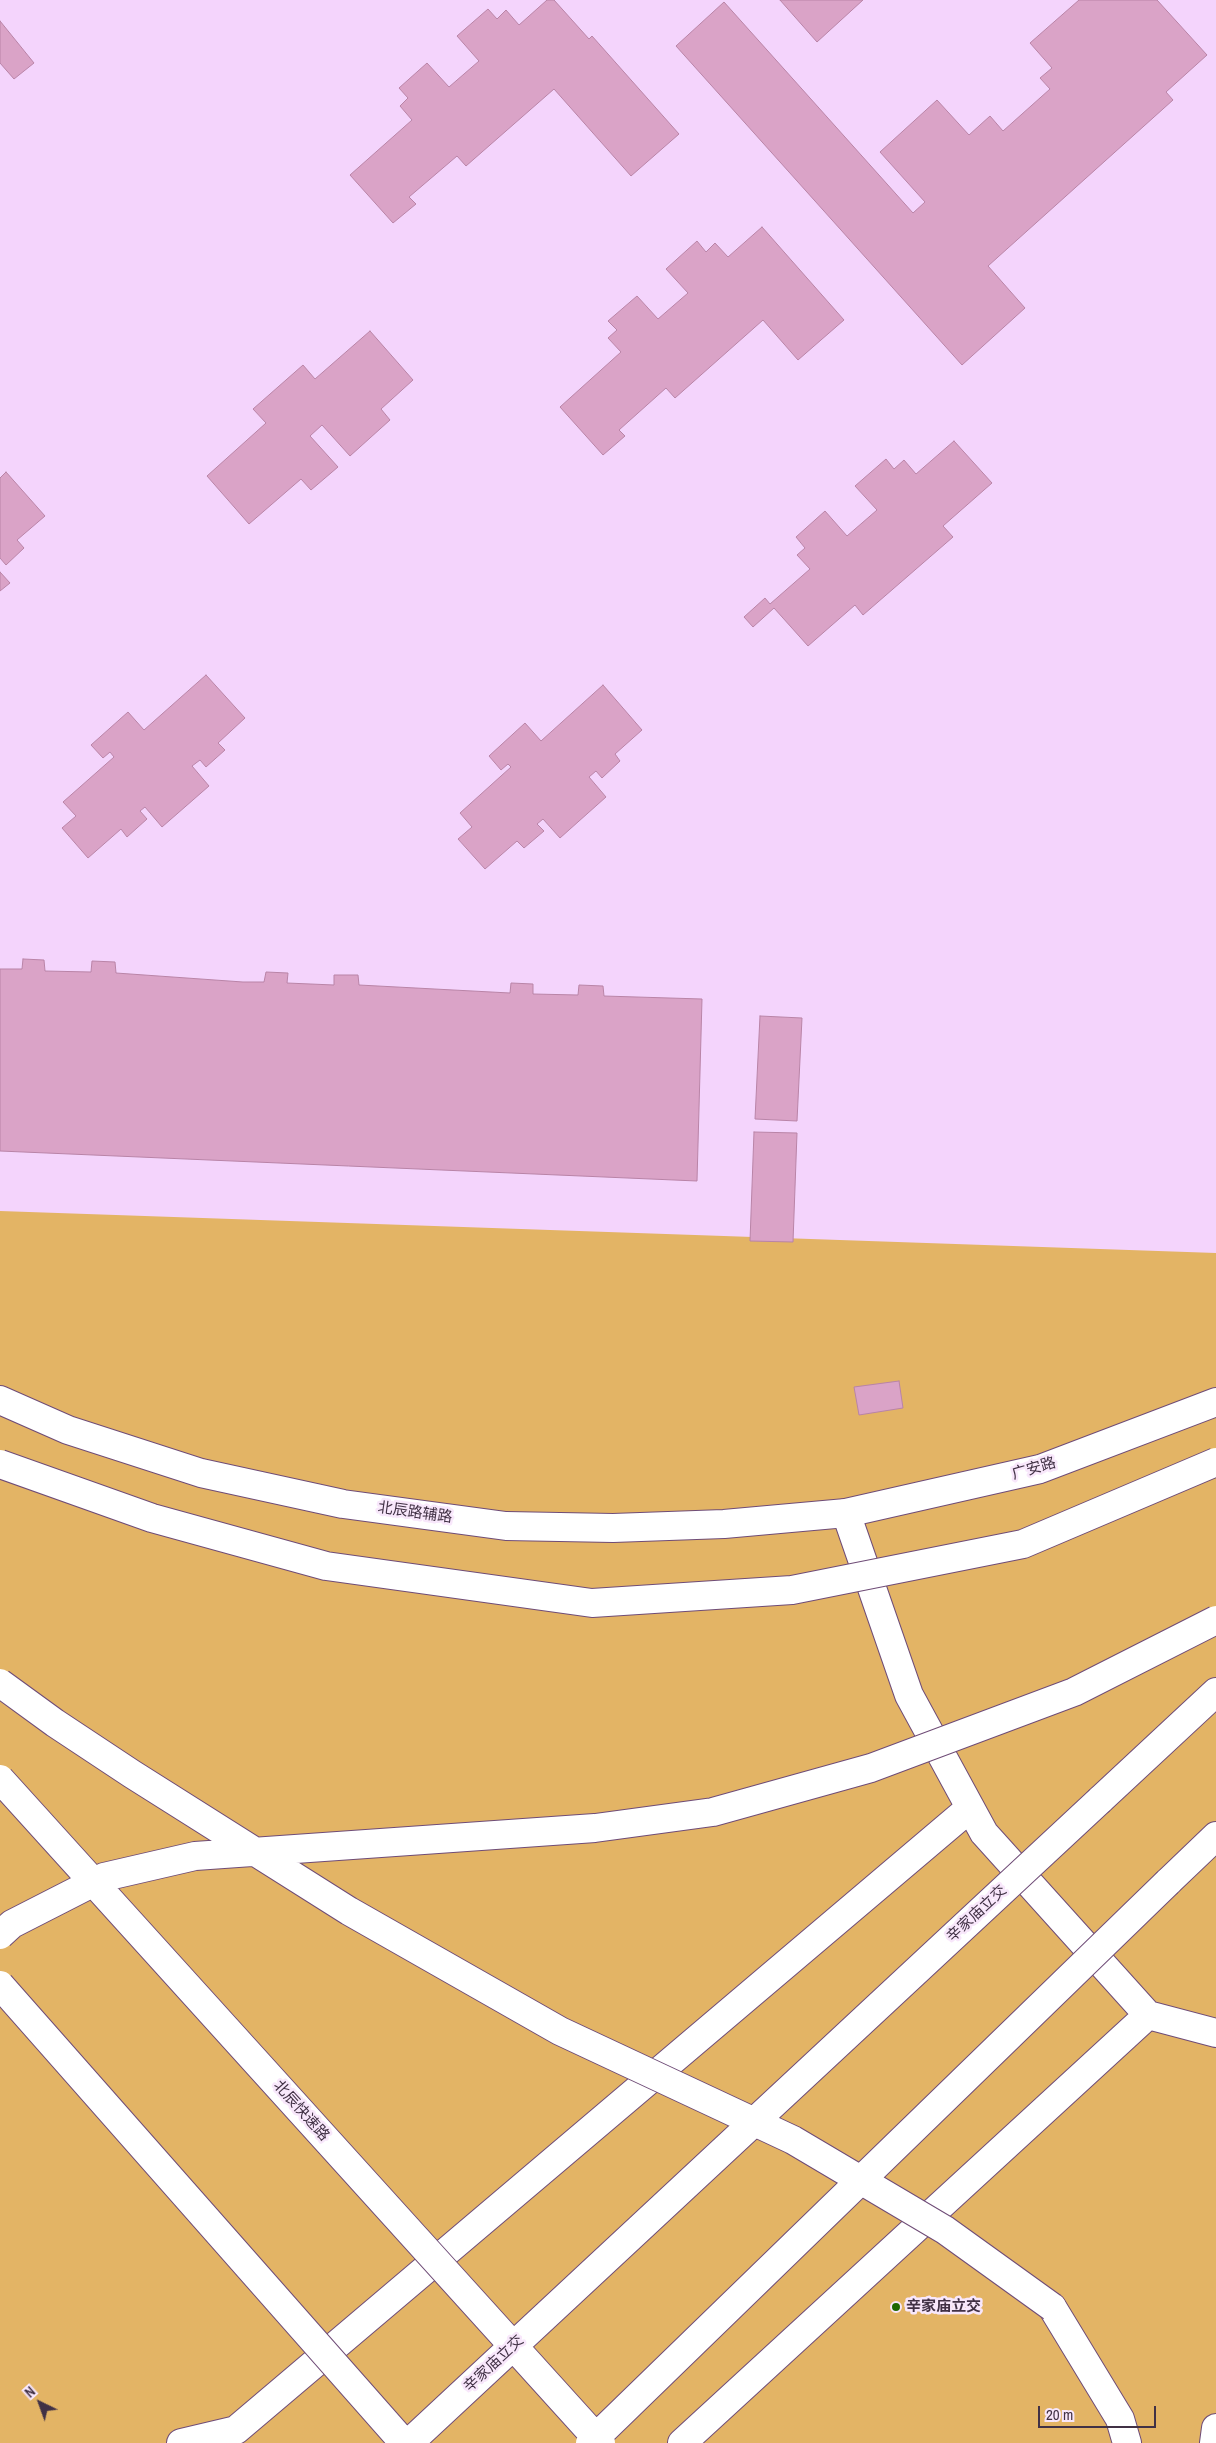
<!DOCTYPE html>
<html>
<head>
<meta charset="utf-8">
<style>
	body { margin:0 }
	#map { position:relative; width:1216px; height:2443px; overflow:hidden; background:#f4d4fc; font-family:"Archivo Narrow",sans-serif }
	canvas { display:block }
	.north { position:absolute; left:15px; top:2378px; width:50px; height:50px; -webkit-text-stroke:4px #f8e7fb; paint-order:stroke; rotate:318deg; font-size:14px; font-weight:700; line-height:20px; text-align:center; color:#413145 }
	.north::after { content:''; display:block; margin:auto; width:18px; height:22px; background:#413145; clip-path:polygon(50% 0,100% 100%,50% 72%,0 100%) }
	.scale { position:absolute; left:1038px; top:2406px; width:118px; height:22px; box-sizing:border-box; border:2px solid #413145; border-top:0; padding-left:6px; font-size:15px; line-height:18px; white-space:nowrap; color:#413145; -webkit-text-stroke:4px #f8e7fb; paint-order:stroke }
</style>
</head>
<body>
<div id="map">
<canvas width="1216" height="2443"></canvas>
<div class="north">N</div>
<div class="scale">20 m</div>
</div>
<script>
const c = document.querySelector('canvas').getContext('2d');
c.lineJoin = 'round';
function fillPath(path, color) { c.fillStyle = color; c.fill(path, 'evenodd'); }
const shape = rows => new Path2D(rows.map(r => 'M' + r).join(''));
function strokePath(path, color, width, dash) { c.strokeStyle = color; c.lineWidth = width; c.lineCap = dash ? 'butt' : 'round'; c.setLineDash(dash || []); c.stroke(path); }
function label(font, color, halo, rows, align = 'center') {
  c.font = font + ' "Archivo Narrow","Noto Sans SC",sans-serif'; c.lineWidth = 5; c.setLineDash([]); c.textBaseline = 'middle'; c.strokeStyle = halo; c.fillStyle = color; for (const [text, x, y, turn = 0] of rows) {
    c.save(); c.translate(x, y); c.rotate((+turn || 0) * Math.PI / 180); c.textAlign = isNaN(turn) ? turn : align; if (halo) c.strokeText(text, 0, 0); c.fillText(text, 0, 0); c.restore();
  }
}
fillPath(shape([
	[0,1211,1216,1253,1216,2443,0,2443]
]), '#e3b465');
const building = shape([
	[547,0,554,0,589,39,592,36,679,134,631,176,554,89,466,166,457,156,409,197,416,204,393,223,350,175,412,120,400,106,408,98,399,88,427,63,449,87,479,61,457,36,488,9,497,19,506,10,519,25,547,0],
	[780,0,863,0,817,42,780,0],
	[1079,0,1157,0,1207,55,1166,92,1173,100,988,266,1025,308,962,365,676,46,724,2,913,213,925,202,880,152,937,100,969,135,990,116,1003,131,1050,89,1040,78,1052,68,1030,43,1079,0],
	[0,21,34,63,14,79,0,63,0,21],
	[762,227,844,320,798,360,763,320,675,398,666,388,619,430,625,436,603,455,560,407,621,352,608,338,617,330,608,321,637,296,658,319,688,293,666,269,697,241,706,252,715,243,728,257,762,227],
	[370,331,413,380,381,409,390,420,350,456,322,425,310,436,338,467,311,490,301,479,249,524,207,476,266,423,253,409,303,365,315,379,370,331],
	[954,441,992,483,943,526,953,537,863,615,855,605,808,646,774,608,753,627,744,617,765,598,770,604,810,569,797,555,805,548,796,537,825,511,847,536,877,510,855,486,886,459,894,469,904,460,916,474,954,441],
	[6,472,45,516,17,540,24,548,6,565,0,558,0,478,6,472],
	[0,572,10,583,0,591,0,572],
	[206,675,245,718,218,743,225,750,206,767,200,760,192,766,209,786,162,827,145,807,140,811,147,819,127,837,121,829,88,858,62,828,76,816,63,802,114,757,110,752,103,758,91,745,128,712,144,730,206,675],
	[603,685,642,730,615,754,620,761,602,778,596,771,589,777,606,797,560,838,543,819,537,824,544,831,524,848,517,841,485,869,458,839,472,827,460,813,511,767,508,764,501,770,489,756,525,723,541,741,603,685],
	[23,959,44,960,45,971,91,972,92,961,115,962,116,973,243,982,264,982,266,972,288,973,287,983,334,985,334,975,358,975,359,985,510,993,511,983,533,984,533,994,578,995,579,985,603,986,604,996,702,999,697,1181,0,1151,0,969,22,969,23,959],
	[760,1016,802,1018,797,1121,755,1119,760,1016],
	[754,1132,797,1133,793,1242,750,1241,754,1132],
	[899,1381,903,1408,859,1415,854,1387,899,1381]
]);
fillPath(building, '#daa3c7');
strokePath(building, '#b984a7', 1);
const minor = shape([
	[846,1513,909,1695,984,1833,1148,2015,1216,2033],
	[181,2443,236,2430,970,1808],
	[682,2443,1148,2015]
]);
const major = shape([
	[0,1400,68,1430,201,1473,343,1504,506,1526,613,1528,724,1524,846,1513,1040,1469,1216,1402]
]);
const highway = shape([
	[1100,1800,1216,1692],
	[1168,1882,1216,1836],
	[1052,2307,1120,2419,1127,2443],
	[1214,2443,1216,2428]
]);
strokePath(minor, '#6f4c77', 30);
strokePath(major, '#6f4c77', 30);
strokePath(highway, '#6f4c77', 30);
strokePath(minor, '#fff', 28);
strokePath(major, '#fff', 28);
strokePath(highway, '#fff', 28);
const highwayBridge = shape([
	[0,1464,152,1518,326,1566,592,1603,792,1590,1023,1544,1216,1462],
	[0,1683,55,1723,132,1774,349,1911,560,2031,793,2140,945,2230,1052,2307],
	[0,1779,601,2443],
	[0,1935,12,1924,104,1877,195,1856,595,1828,713,1812,871,1768,1074,1692,1216,1620],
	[0,1985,404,2443],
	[409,2443,1100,1800],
	[590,2443,1168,1882]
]);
strokePath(highwayBridge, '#6f4c77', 30, []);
strokePath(highwayBridge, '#fff', 28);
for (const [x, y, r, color] of [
	[896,2307,5,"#1e6700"]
]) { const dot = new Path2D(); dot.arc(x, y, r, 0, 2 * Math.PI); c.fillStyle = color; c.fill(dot); strokePath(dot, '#f8e7fb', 2); }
label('15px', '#413145', '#f8e7fb', [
	["广安路",1034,1469,-16],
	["北辰路辅路",415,1513,8],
	["辛家庙立交",977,1914,-43],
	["北辰快速路",301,2111,48],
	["辛家庙立交",494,2364,-43]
]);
label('bold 15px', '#413145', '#f8e7fb', [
	["辛家庙立交",906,2307]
], 'left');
</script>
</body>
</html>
